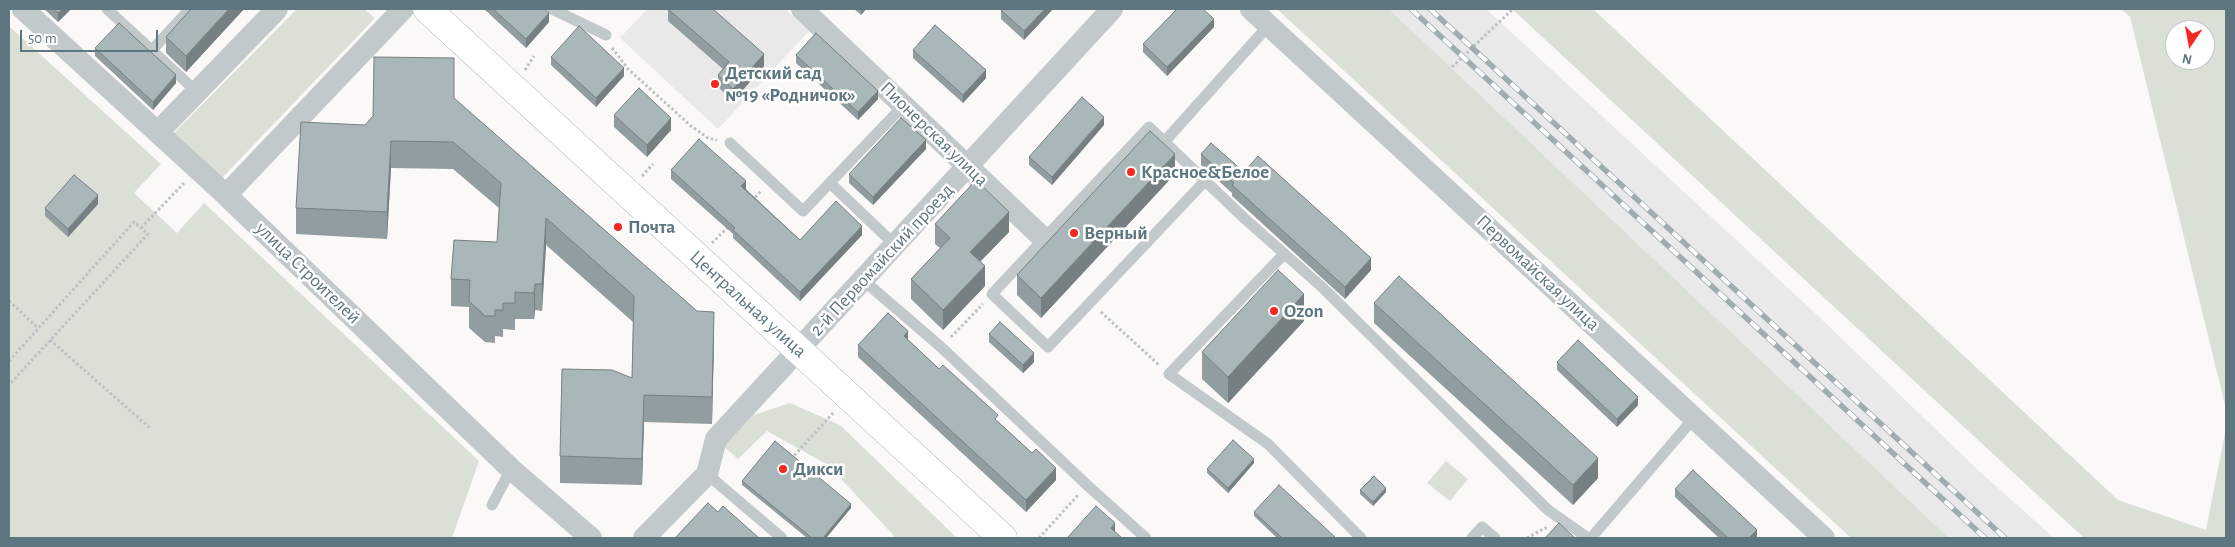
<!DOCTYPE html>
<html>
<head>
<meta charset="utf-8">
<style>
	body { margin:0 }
	#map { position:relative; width:2235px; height:547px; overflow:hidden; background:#faf9f7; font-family:"Alegreya Sans",sans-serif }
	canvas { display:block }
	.frame { position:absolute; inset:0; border:10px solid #5e767f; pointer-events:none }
	.north { position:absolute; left:2165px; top:20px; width:50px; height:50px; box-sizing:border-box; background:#fff; border:1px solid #bfc8cc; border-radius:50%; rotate:192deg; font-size:14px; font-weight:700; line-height:20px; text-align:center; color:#5e767f }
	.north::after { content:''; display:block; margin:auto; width:18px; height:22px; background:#f3281e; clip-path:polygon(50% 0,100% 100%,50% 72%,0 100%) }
	.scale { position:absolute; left:20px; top:30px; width:138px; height:22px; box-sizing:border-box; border:2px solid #5e767f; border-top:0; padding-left:6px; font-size:15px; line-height:18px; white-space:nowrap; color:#5e767f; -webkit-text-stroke:4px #fff; paint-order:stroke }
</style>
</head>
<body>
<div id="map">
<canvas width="2235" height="547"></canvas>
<div class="frame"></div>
<div class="north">N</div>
<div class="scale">50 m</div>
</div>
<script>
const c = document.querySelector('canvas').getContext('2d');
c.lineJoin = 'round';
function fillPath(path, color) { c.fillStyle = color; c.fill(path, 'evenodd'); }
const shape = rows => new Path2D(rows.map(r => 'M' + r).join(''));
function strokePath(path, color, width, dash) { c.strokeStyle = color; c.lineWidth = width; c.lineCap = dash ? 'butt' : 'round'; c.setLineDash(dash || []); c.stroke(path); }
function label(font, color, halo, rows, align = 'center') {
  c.font = font + ' "Alegreya Sans",sans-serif'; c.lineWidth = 5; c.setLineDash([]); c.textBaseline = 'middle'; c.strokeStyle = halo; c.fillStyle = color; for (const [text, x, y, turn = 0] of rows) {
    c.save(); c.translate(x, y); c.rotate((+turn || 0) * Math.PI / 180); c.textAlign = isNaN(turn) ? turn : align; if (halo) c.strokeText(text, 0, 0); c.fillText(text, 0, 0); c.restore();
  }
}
fillPath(shape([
	[647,9,785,9,809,31,718,129,620,38],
	[1389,9,1486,9,1814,312,1979,471,2054,538,1949,538]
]), '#e8e9e8');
fillPath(shape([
	[297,9,364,9,375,18,222,178,173,134],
	[1277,9,1389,9,1949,538,1851,538],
	[1512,9,1593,9,2118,500,2206,530,2226,428,2226,538,2084,538],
	[2121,9,2226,9,2226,409,2130,17],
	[2175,30,2205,30,2205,60,2175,60],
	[9,26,161,164,134,193,177,233,204,203,479,461,452,538,9,538],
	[790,403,840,425,957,538,896,538,828,465,767,431,738,459,723,446,754,415],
	[1446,461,1468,479,1450,501,1427,483]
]), '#dbe0d6');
const secondary = shape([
	[427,9,1003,538]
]);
strokePath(secondary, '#b4bdc0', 29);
strokePath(shape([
	[612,48,628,69,691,126,708,138,717,140],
	[1452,67,1513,9],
	[525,70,534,56],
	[642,176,653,164],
	[752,201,761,191],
	[141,228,184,183],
	[712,243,729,226],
	[9,301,38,328],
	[1101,312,1159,365],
	[951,337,983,304],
	[50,340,150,428],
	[9,361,134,222,148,234,9,385],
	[791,459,834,412],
	[1039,538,1079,494],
	[1527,538,1545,528,1548,529]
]), '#bcc1c3', 3, [2.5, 2.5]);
strokePath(shape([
	[107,9,197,92],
	[552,9,606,35],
	[152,50,190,9],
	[1165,141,1269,25],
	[730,143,803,211,903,106],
	[1205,181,1048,347,992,294,1149,127,1244,218,1323,288,1548,510,1588,538],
	[830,183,895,245],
	[1284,254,1169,374,1268,444,1361,538],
	[863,280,941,347,1087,485,1146,538],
	[707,474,782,538],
	[492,505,511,469],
	[1472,538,1482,527,1495,538],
	[1591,538,1694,418]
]), '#c2c9cb', 11);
strokePath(shape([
	[23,9,226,195,511,469,591,538],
	[802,9,1044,239],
	[1251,9,1824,538],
	[158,132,277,9],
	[226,195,403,9],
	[644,538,707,474,716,439,1112,9]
]), '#c2c9cb', 22);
strokePath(secondary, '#fff', 28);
const rail = shape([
	[1411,9,1985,538],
	[1430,9,2005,538]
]);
strokePath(rail, '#a1acb0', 5.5);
strokePath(rail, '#fff', 4, [11]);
fillPath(shape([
	[44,9,71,9,58,22],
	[191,9,244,9,186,72,166,53,166,37],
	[484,9,544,9,549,22,526,48],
	[668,9,764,66,733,101,718,87,718,75,723,69,668,21],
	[854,9,866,9,861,15],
	[1003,9,1053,9,1024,40,1001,19,1001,10],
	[1214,27,1167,76,1143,52,1143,44],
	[95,48,176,83,153,110,95,56],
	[913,50,986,78,963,103,913,58],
	[796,55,878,99,858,120,796,63],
	[551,57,624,76,596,107,551,65],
	[454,99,714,339,712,424,644,422,642,485,560,483,560,456,632,378,633,322,546,245,542,311,535,310,534,319,515,319,515,330,503,329,503,337,495,336,495,343,485,342,469,328,469,307,451,306,451,279,497,242,499,208,453,169,391,168,387,239,296,234,296,208,365,125],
	[614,115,671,130,647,157,614,127],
	[1104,125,1052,185,1029,165,1029,157],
	[926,149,873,205,849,183,849,174],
	[1201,154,1244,172,1371,270,1345,299,1242,205,1232,196,1232,193,1201,165],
	[671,170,746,189,800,240,862,235,800,301,733,238,733,234,671,179],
	[1175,174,1041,318,1017,295,1017,275],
	[98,204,68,237,45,216,45,208],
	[935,224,1009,232,980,262,985,286,943,330,911,299,911,279,940,248,935,244],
	[1374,303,1598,478,1573,505,1374,323],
	[1304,321,1228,403,1202,379,1202,352],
	[989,334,1034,362,1023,373,989,342],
	[908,340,1032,453,1056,480,1026,512,858,357,858,345],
	[1557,362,1638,405,1617,427,1557,370],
	[1254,463,1228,493,1207,473,1207,469],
	[742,481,851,508,826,538,807,538,742,485],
	[1675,489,1757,538,1719,538,1675,497],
	[1360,490,1386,492,1373,506,1360,494],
	[1254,512,1336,538,1277,538,1254,516]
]), '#919da0');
fillPath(shape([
	[63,9,71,9,58,22,58,13],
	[229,9,244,9,186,72,186,56],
	[861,9,866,9,861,15],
	[1045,9,1053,9,1024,40,1024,31],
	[549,13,549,22,526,48,526,39],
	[1214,19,1214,27,1167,76,1167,67],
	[764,54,764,66,733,101,733,89],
	[624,68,624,76,596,107,596,98],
	[986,70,986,78,963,103,963,95],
	[176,75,176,83,153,110,153,102],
	[878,91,878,99,858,120,858,112],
	[1104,117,1104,125,1052,185,1052,177],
	[671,118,671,130,647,157,647,145],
	[926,140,926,149,873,205,873,197],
	[391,141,391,168,387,239,387,212],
	[1175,154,1175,174,1041,318,1041,298],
	[746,181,746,189,741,194,741,186],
	[98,195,98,204,68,237,68,229],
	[1009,212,1009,232,970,272,970,252],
	[546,218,546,245,542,311,542,284],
	[862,226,862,235,800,301,800,292],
	[1371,258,1371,270,1345,299,1345,287],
	[985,266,985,286,943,330,943,310],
	[535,284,535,310,534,319,534,293],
	[1304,294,1304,321,1228,403,1228,377],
	[714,312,714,339,712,424,712,397],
	[908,331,908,343,904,336],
	[1034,353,1034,362,1023,373,1023,365],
	[644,395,644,422,642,485,642,459],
	[1638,397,1638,405,1617,427,1617,419],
	[1598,458,1598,478,1573,505,1573,485],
	[1254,459,1254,463,1228,493,1228,488],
	[1056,468,1056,480,1026,512,1026,500],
	[1386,488,1386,492,1373,506,1373,502],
	[851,504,851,508,826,538,823,538],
	[1115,523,1115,536,1111,528],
	[1757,530,1757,538,1749,538]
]), '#767f82');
const building = shape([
	[53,9,63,9,58,13,53,9],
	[191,9,229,9,186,56,166,37,191,9],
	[493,9,544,9,549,13,526,39,493,9],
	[668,9,713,9,764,54,733,89,718,75,729,62,668,9],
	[1003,9,1045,9,1024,31,1001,10,1003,9],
	[1177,9,1203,9,1214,19,1167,67,1143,44,1177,9],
	[119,23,176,75,153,102,95,48,119,23],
	[935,25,986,70,963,95,913,50,935,25],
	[579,26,624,68,596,98,551,57,579,26],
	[816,33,878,91,858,112,796,55,816,33],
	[374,57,454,58,454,98,697,311,714,312,712,397,644,395,642,459,560,456,562,369,612,370,632,378,634,296,546,218,542,284,535,284,534,293,515,292,515,303,503,303,503,310,495,310,495,316,485,316,469,301,470,280,451,279,454,240,497,242,501,183,453,142,391,141,387,212,296,208,301,122,365,125,373,116,374,57],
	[639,88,671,118,647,145,614,115,639,88],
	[1082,97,1104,117,1052,177,1029,157,1082,97],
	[901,118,926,140,873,197,849,174,901,118],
	[1150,131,1175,154,1041,298,1017,275,1150,131],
	[699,139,746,181,741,186,800,240,836,201,862,226,800,292,733,230,735,228,671,170,699,139],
	[1211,143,1244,172,1258,156,1371,258,1345,287,1242,194,1232,185,1234,183,1201,154,1211,143],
	[74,175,98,195,68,229,45,208,74,175],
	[976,180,1009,212,970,252,985,266,943,310,911,279,950,238,935,224,976,180],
	[1278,270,1304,294,1228,377,1202,352,1278,270],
	[1399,276,1598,458,1573,485,1374,303,1399,276],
	[888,313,908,331,904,336,939,369,943,365,998,415,995,419,1032,453,1036,449,1056,468,1026,500,858,345,888,313],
	[1000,322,1034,353,1023,365,989,334,1000,322],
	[1578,340,1638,397,1617,419,1557,362,1578,340],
	[1233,440,1254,459,1228,488,1207,469,1233,440],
	[775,441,851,504,823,538,812,538,742,481,775,441],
	[1693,470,1757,530,1749,538,1728,538,1675,489,1693,470],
	[1374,476,1386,488,1373,502,1360,490,1374,476],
	[1279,485,1336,538,1282,538,1254,512,1279,485],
	[708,503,718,512,723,506,759,538,675,538,708,503],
	[1096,506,1115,523,1111,528,1122,538,1069,538,1068,537,1096,506],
	[1559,523,1575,538,1545,538,1559,523]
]);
fillPath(building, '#a9b6ba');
strokePath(building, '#767f82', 1);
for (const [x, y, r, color] of [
	[715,84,5,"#f3281e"],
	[1131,172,5,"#f3281e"],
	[618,227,5,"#f3281e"],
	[1074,233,5,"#f3281e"],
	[1274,311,5,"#f3281e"],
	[783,469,5,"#f3281e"]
]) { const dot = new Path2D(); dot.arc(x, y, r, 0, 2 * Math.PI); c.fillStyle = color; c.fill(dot); strokePath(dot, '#fff', 2); }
label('bold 19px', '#5e767f', '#fff', [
	["Детский сад",725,73],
	["№19 «Родничок»",725,95],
	["Красное&Белое",1141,172],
	["Почта",628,227],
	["Верный",1084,233],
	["Ozon",1284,311],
	["Дикси",793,469]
], 'left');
label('19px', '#5e767f', '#fff', [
	["Пионерская улица",934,134,44],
	["2-й Первомайский проезд",882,260,-47],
	["улица Строителей",308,273,44],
	["Первомайская улица",1538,273,43],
	["Центральная улица",748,304,42]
]);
</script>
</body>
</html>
